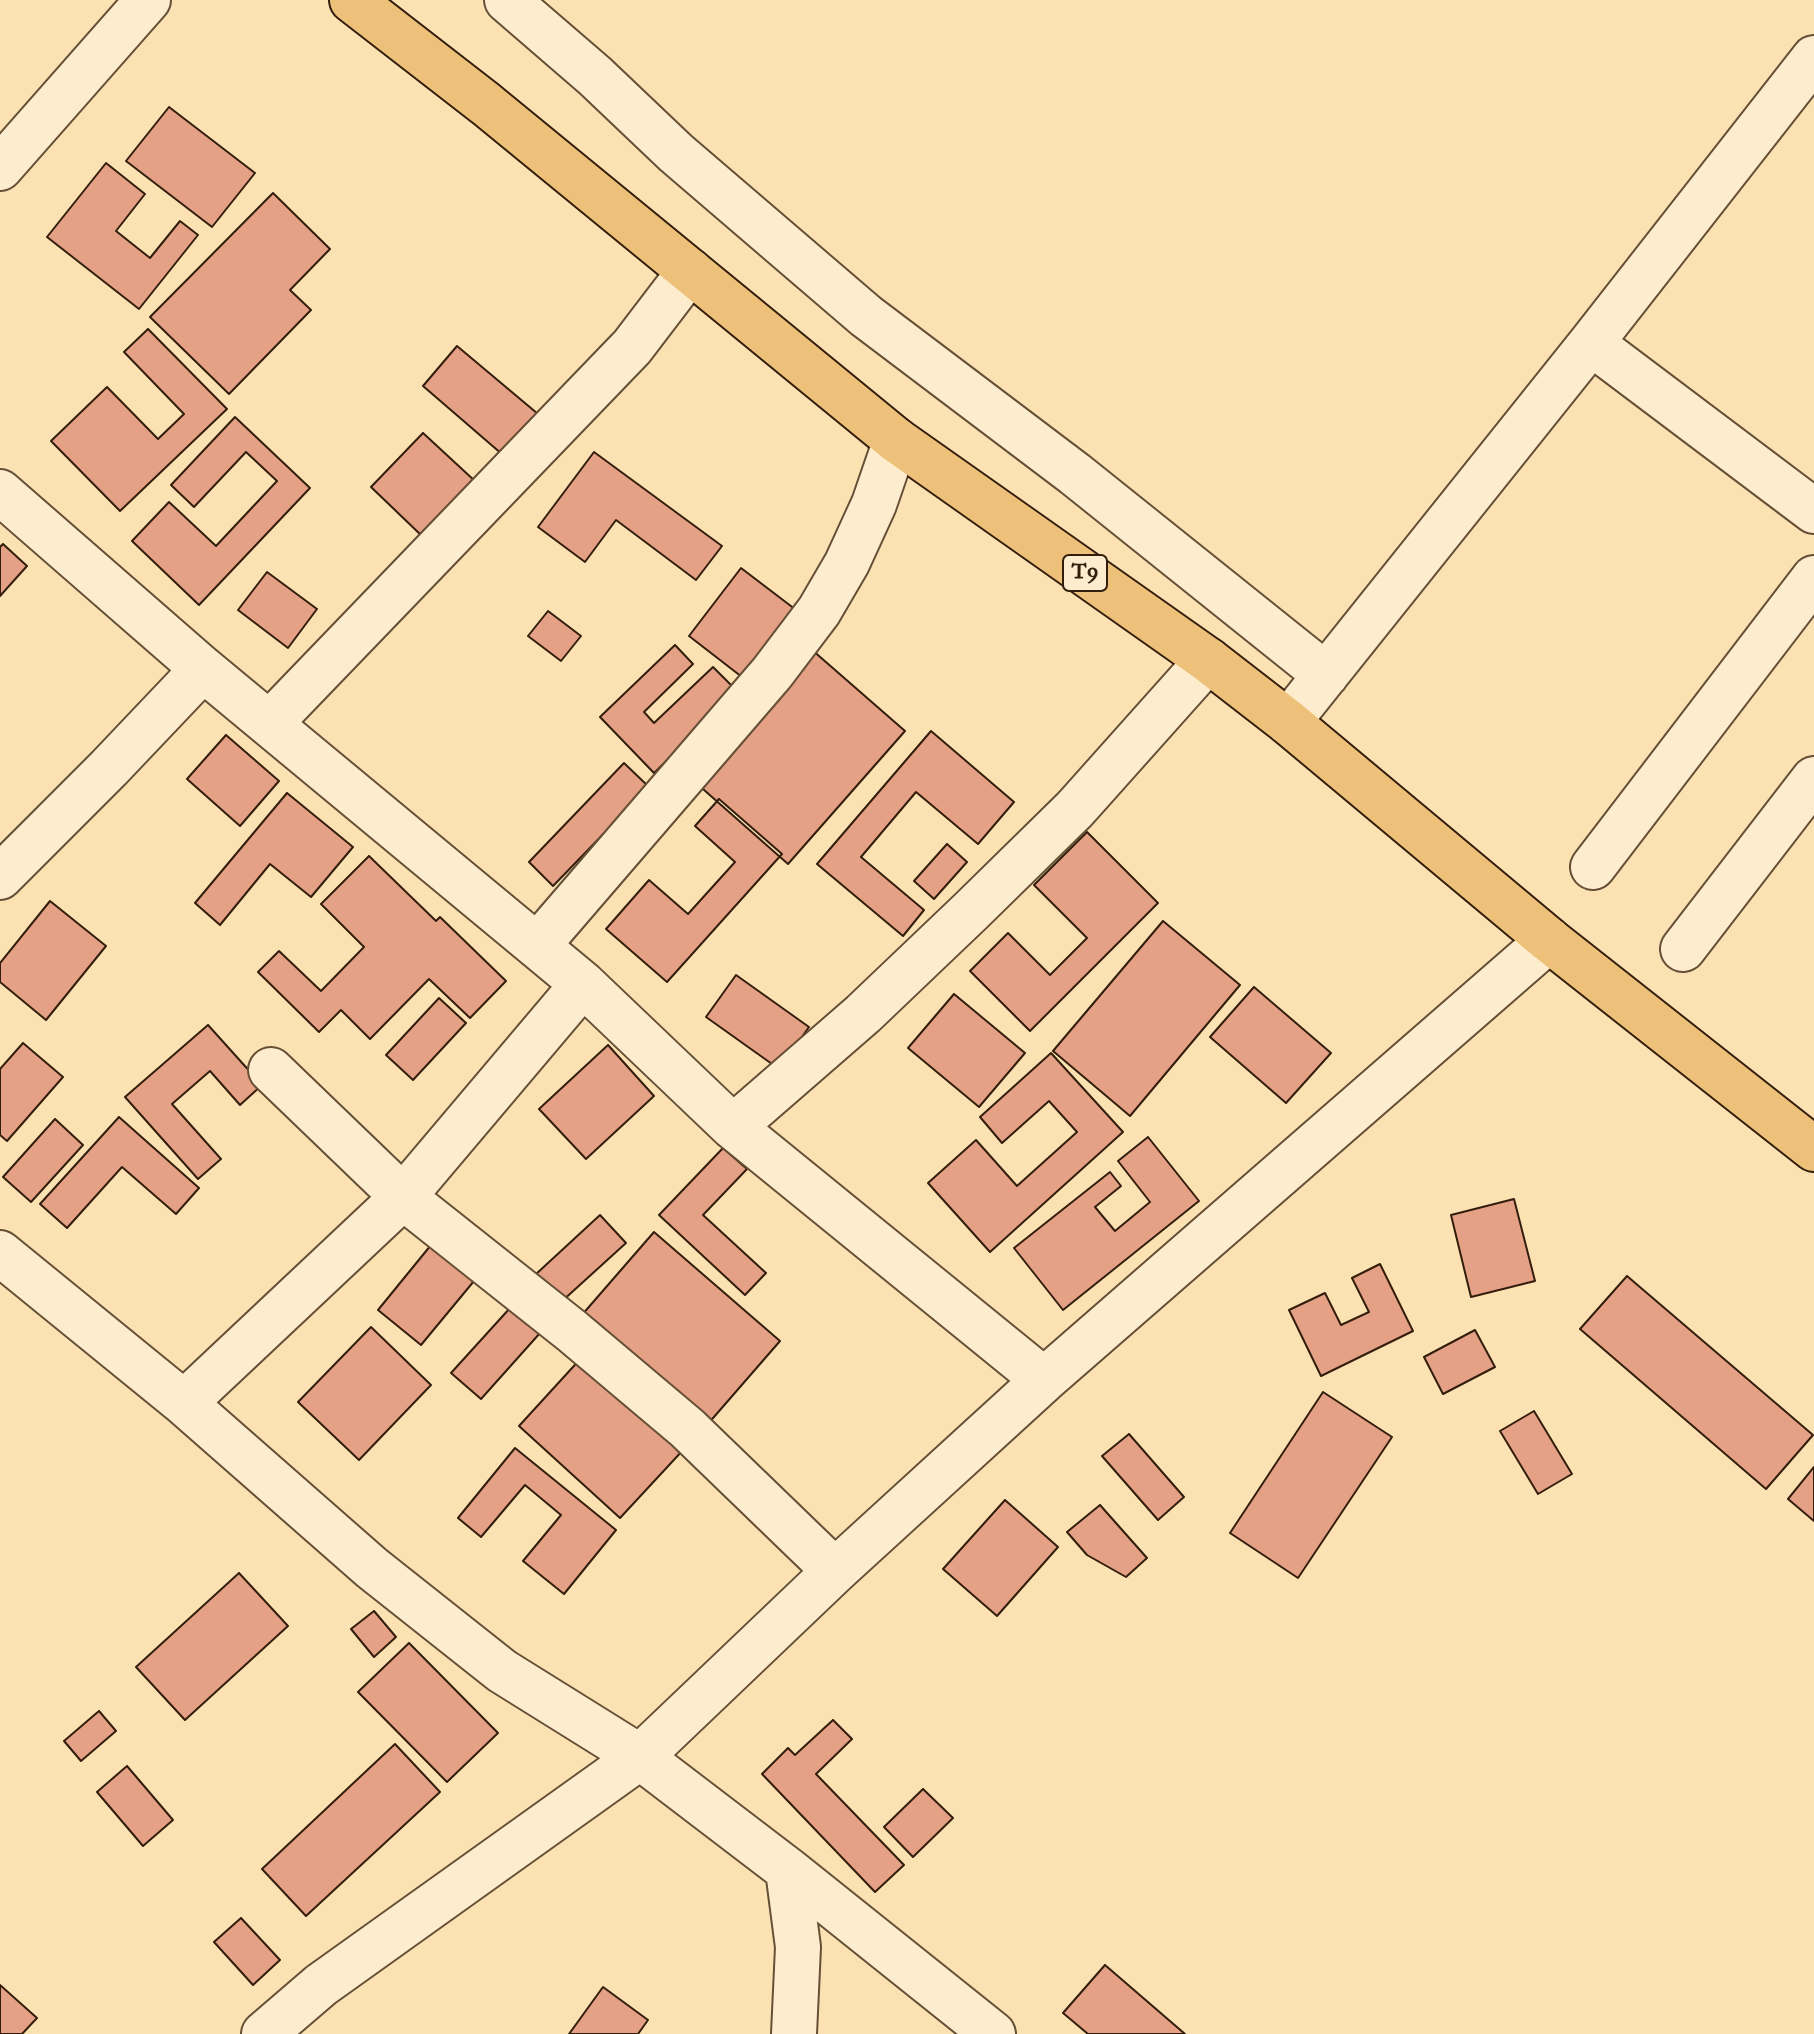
<!DOCTYPE html>
<html>
<head>
<meta charset="utf-8">
<style>
	body { margin:0 }
	canvas { display:block; background:#fce2b3 }
</style>
</head>
<body>
<canvas width="1814" height="2034"></canvas>
<script>
const c = document.querySelector('canvas').getContext('2d');
c.lineJoin = 'round';
function fillPath(path, color) { c.fillStyle = color; c.fill(path, 'evenodd'); }
const shape = rows => new Path2D(rows.map(r => 'M' + r).join(''));
function strokePath(path, color, width, dash) { c.strokeStyle = color; c.lineWidth = width; c.lineCap = dash ? 'butt' : 'round'; c.setLineDash(dash || []); c.stroke(path); }
function label(font, color, halo, rows, align = 'center') {
  c.font = font + ' "IM FELL Great Primer",serif'; c.lineWidth = 7; c.setLineDash([]); c.textBaseline = 'middle'; c.strokeStyle = halo; c.fillStyle = color; for (const [text, x, y, turn = 0] of rows) {
    c.save(); c.translate(x, y); c.rotate((+turn || 0) * Math.PI / 180); c.textAlign = isNaN(turn) ? turn : align; if (halo) c.strokeText(text, 0, 0); c.fillText(text, 0, 0); c.restore();
  }
}
const building = shape([
	[169,107,255,173,212,227,126,161,169,107],
	[106,163,145,194,116,231,150,258,180,221,198,235,139,309,47,237,106,163],
	[273,193,330,249,290,290,311,310,229,394,150,317,273,193],
	[148,329,227,409,120,511,51,441,107,387,158,439,184,414,124,352,148,329],
	[457,346,538,414,503,455,423,386,457,346],
	[235,417,310,488,199,605,132,541,169,502,216,546,277,481,246,452,194,507,171,485,235,417],
	[423,433,476,482,423,537,371,487,423,433],
	[594,452,722,546,696,580,616,520,585,562,538,527,594,452],
	[3,544,27,566,0,596,0,547,3,544],
	[741,568,804,616,751,684,689,636,741,568],
	[267,572,317,609,288,648,238,610,267,572],
	[548,611,581,636,561,661,528,636,548,611],
	[675,645,693,664,644,712,654,723,713,667,738,692,654,773,600,717,675,645],
	[811,649,905,731,788,864,695,782,811,649],
	[931,731,1014,802,978,844,916,792,861,857,924,910,903,936,817,864,931,731],
	[226,735,279,781,240,826,187,779,226,735],
	[624,763,649,787,553,886,529,862,624,763],
	[287,793,353,847,311,897,270,864,220,925,195,903,287,793],
	[719,799,782,854,667,982,606,929,649,880,688,914,735,862,695,826,719,799],
	[1087,832,1158,903,1030,1031,970,971,1008,933,1050,975,1087,938,1034,885,1087,832],
	[947,844,967,862,934,899,914,881,947,844],
	[369,856,436,921,440,917,506,981,470,1018,429,979,370,1039,341,1010,319,1032,258,972,279,951,321,991,364,947,321,904,369,856],
	[50,901,106,946,46,1020,0,982,0,963,50,901],
	[1163,921,1240,985,1130,1116,1053,1051,1163,921],
	[736,975,809,1027,779,1069,706,1017,736,975],
	[1254,987,1331,1053,1286,1103,1210,1037,1254,987],
	[954,994,1025,1053,979,1107,908,1048,954,994],
	[439,998,466,1023,413,1080,386,1055,439,998],
	[208,1025,262,1085,240,1105,210,1071,172,1104,221,1159,198,1179,125,1097,208,1025],
	[23,1043,63,1077,7,1141,0,1135,0,1069,23,1043],
	[608,1045,654,1096,586,1159,539,1109,608,1045],
	[1051,1053,1123,1132,990,1252,928,1183,976,1140,1017,1186,1077,1132,1049,1101,1002,1143,980,1117,1051,1053],
	[119,1117,199,1188,176,1214,122,1167,67,1228,40,1204,119,1117],
	[55,1119,83,1145,31,1202,3,1177,55,1119],
	[1148,1137,1199,1201,1063,1310,1014,1248,1110,1172,1121,1186,1095,1207,1115,1231,1150,1202,1118,1161,1148,1137],
	[723,1148,747,1169,703,1215,766,1273,745,1295,659,1215,723,1148],
	[1514,1199,1535,1281,1471,1297,1451,1215,1514,1199],
	[600,1215,626,1243,560,1303,535,1275,600,1215],
	[654,1232,780,1341,707,1425,581,1316,654,1232],
	[431,1245,474,1281,421,1345,378,1310,431,1245],
	[1380,1264,1413,1331,1321,1376,1289,1310,1325,1293,1341,1325,1369,1312,1352,1278,1380,1264],
	[1627,1276,1813,1435,1766,1489,1580,1329,1627,1276],
	[520,1297,549,1323,481,1399,451,1373,520,1297],
	[371,1327,431,1385,359,1460,298,1402,371,1327],
	[1475,1330,1495,1367,1443,1394,1424,1357,1475,1330],
	[583,1356,684,1449,620,1518,519,1426,583,1356],
	[1323,1392,1392,1437,1298,1578,1230,1533,1323,1392],
	[1534,1411,1572,1474,1538,1494,1500,1431,1534,1411],
	[1129,1434,1184,1497,1158,1520,1102,1456,1129,1434],
	[515,1448,616,1530,564,1594,523,1561,561,1515,525,1485,481,1537,458,1518,515,1448],
	[1814,1467,1814,1521,1788,1499,1814,1467],
	[1005,1500,1058,1547,997,1616,943,1569,1005,1500],
	[1100,1505,1147,1558,1126,1577,1087,1555,1067,1532,1100,1505],
	[239,1573,288,1626,185,1720,136,1667,239,1573],
	[374,1611,396,1637,374,1657,351,1629,374,1611],
	[409,1643,498,1733,447,1782,358,1692,409,1643],
	[99,1711,116,1731,81,1761,64,1741,99,1711],
	[833,1720,852,1739,816,1774,904,1865,875,1892,762,1774,788,1748,795,1755,833,1720],
	[395,1744,440,1792,306,1916,262,1869,395,1744],
	[127,1766,173,1820,143,1846,97,1792,127,1766],
	[923,1789,953,1818,913,1857,884,1827,923,1789],
	[241,1918,280,1960,253,1985,214,1942,241,1918],
	[1105,1965,1185,2034,1088,2034,1063,2013,1105,1965],
	[0,1985,37,2018,22,2034,0,2034,0,1985],
	[603,1987,648,2020,638,2034,569,2034,603,1987]
]);
fillPath(building, '#e5a186');
strokePath(building, '#331e0c', 2);
const minor = shape([
	[507,0,595,76,676,153,866,316,1075,474,1326,675],
	[0,168,148,0],
	[1591,343,1814,511],
	[0,492,203,669,583,984,733,1127,1044,1380],
	[1288,722,1591,343,1814,58],
	[269,724,632,347,690,271],
	[1593,867,1814,578],
	[0,877,109,768,203,669],
	[537,946,772,673,819,611,847,563,874,504,896,440],
	[1683,949,1814,779],
	[271,1070,403,1197,572,1331,687,1428,835,1571],
	[733,1127,863,1014,971,911,1075,809,1208,660],
	[0,1253,184,1403,372,1568,502,1671,640,1757,788,1870,993,2034],
	[184,1403,403,1197,583,984],
	[788,1870,798,1947,794,2034],
	[264,2034,321,1985,640,1757,835,1571,1044,1380,1549,940]
]);
const highway = shape([
	[352,0,486,104,896,440,1208,660,1288,722,1549,940,1814,1149]
]);
strokePath(minor, '#654f36', 48);
strokePath(highway, '#331e0c', 48);
strokePath(minor, '#fdecce', 44);
strokePath(highway, '#eec17a', 44);
for (const [x, y, w] of [
	[1085,573,44]
]) { const box = new Path2D(); box.roundRect(x - w / 2, y - 18, w, 36, 6); c.fillStyle = '#fdecce'; c.fill(box); strokePath(box, '#331e0c', 2); }
label('bold 22px', '#331e0c', null, [
	["T9",1085,573]
]);
</script>
</body>
</html>
